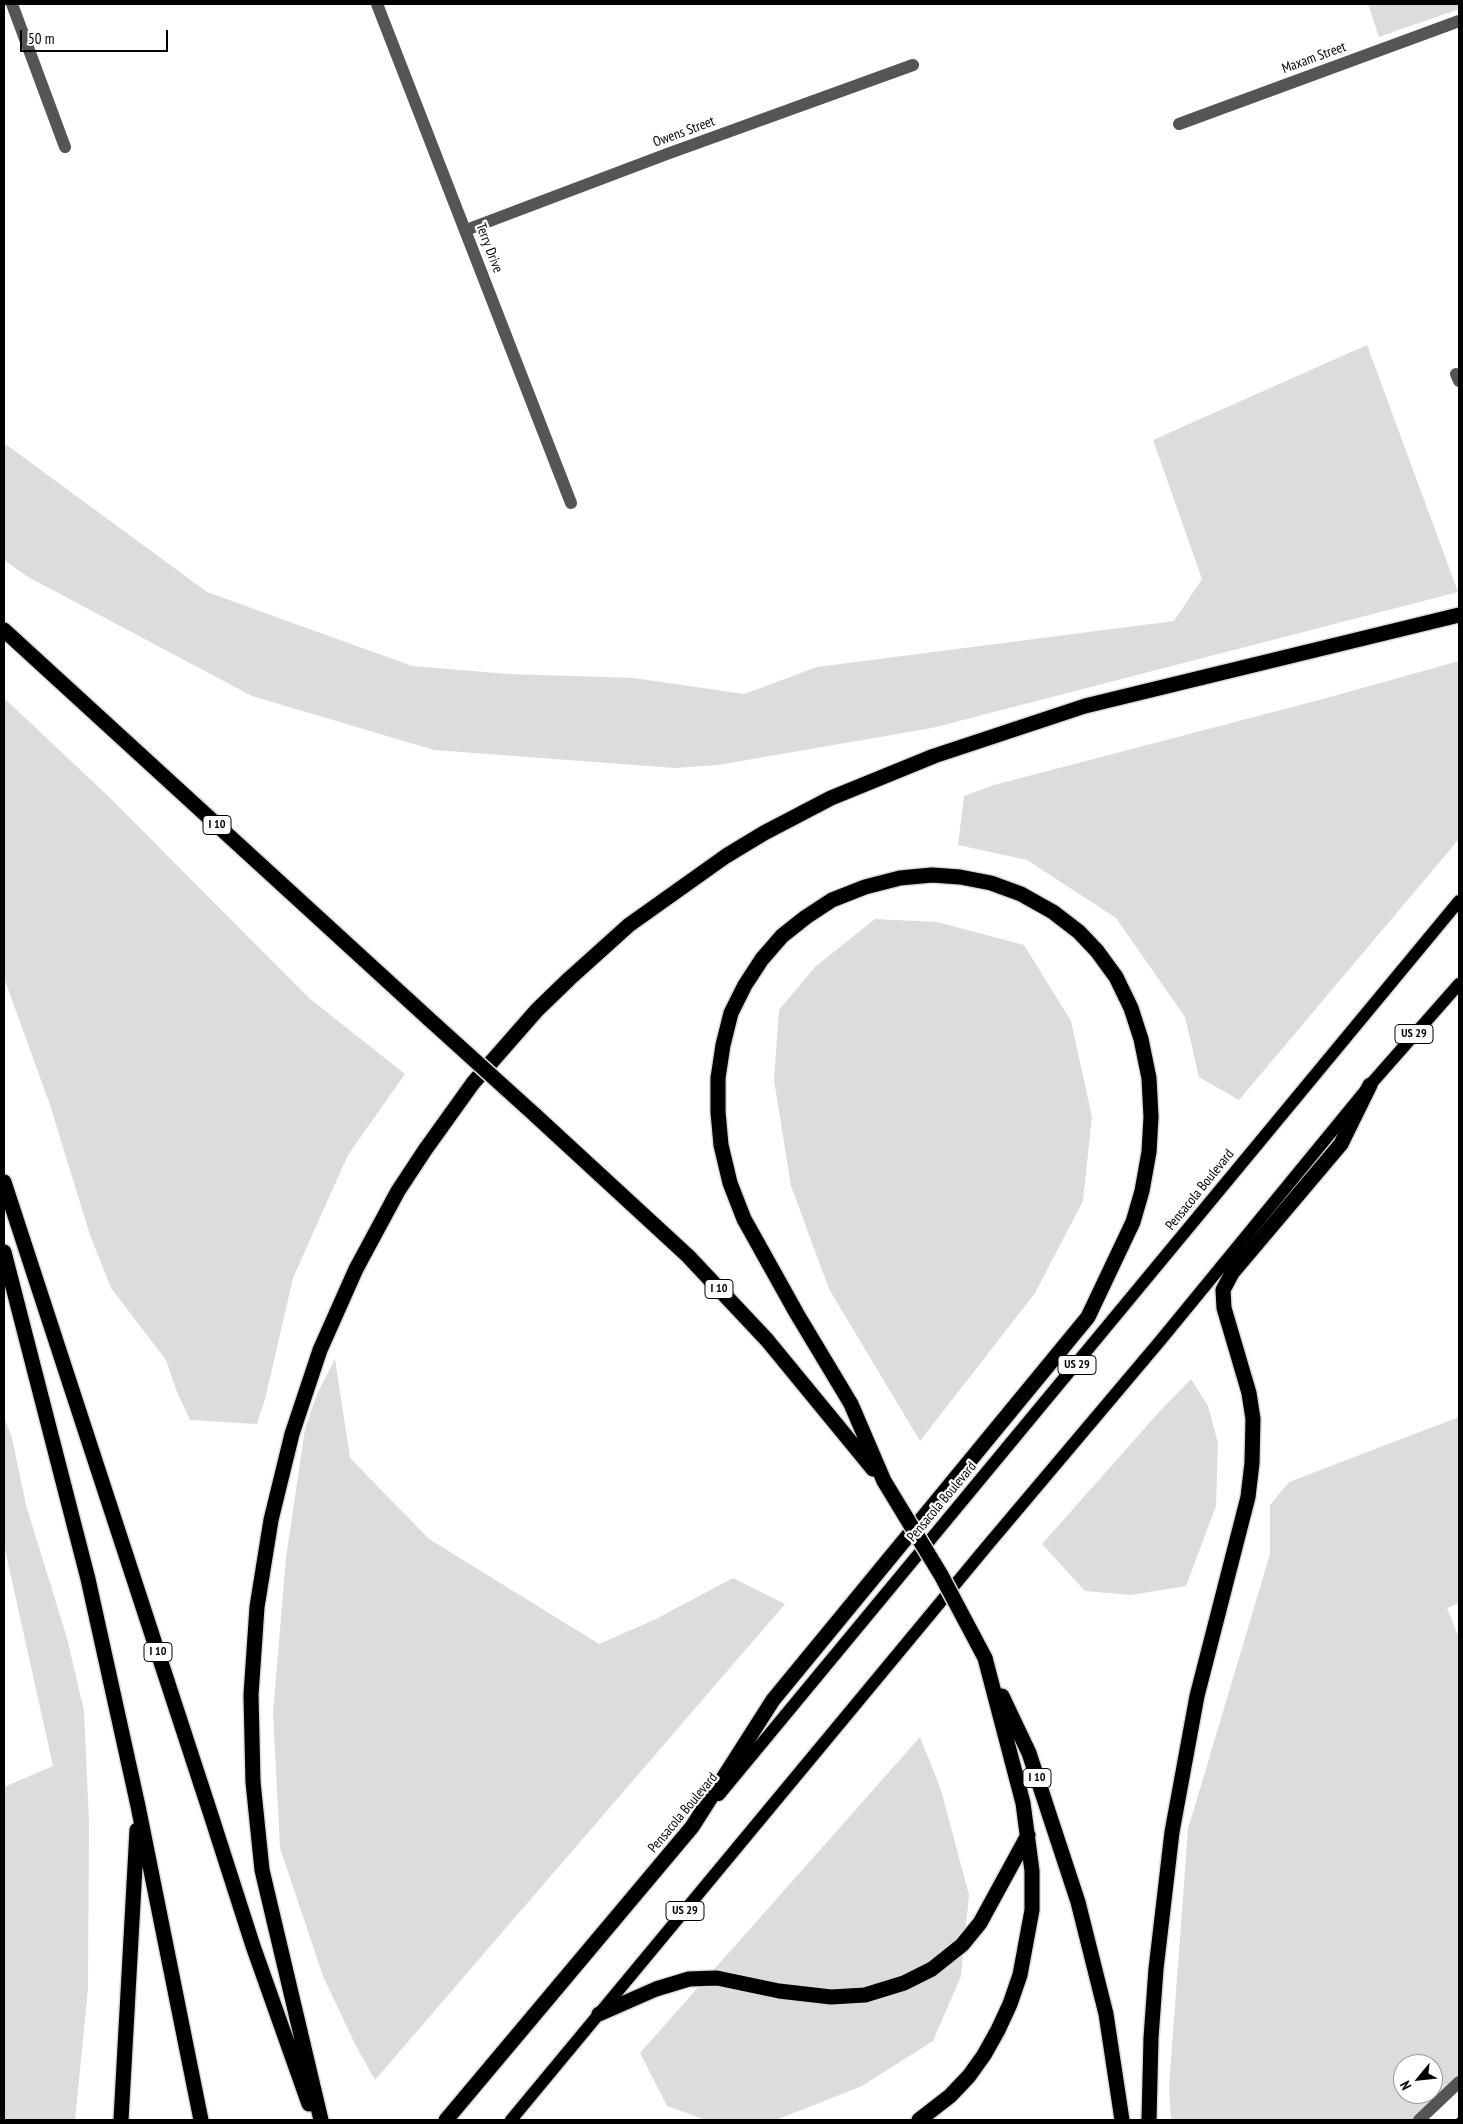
<!DOCTYPE html>
<html>
<head>
<meta charset="utf-8">
<style>
	body { margin:0 }
	#map { position:relative; width:1463px; height:2124px; overflow:hidden; background:#fff; font-family:"PT Sans Narrow",sans-serif }
	canvas { display:block }
	.frame { position:absolute; inset:0; border:5px solid #000; pointer-events:none }
	.north { position:absolute; left:1393px; top:2054px; width:50px; height:50px; box-sizing:border-box; background:#fff; border:1px solid #999; border-radius:50%; rotate:242deg; font-size:14px; font-weight:700; line-height:20px; text-align:center; color:#000 }
	.north::after { content:''; display:block; margin:auto; width:18px; height:22px; background:#000; clip-path:polygon(50% 0,100% 100%,50% 72%,0 100%) }
	.scale { position:absolute; left:20px; top:30px; width:148px; height:22px; box-sizing:border-box; border:2px solid #000; border-top:0; padding-left:6px; font-size:15px; line-height:18px; white-space:nowrap; color:#000; -webkit-text-stroke:4px #fff; paint-order:stroke }
</style>
</head>
<body>
<div id="map">
<canvas width="1463" height="2124"></canvas>
<div class="frame"></div>
<div class="north">N</div>
<div class="scale">50 m</div>
</div>
<script>
const c = document.querySelector('canvas').getContext('2d');
c.lineJoin = 'round';
function fillPath(path, color) { c.fillStyle = color; c.fill(path, 'evenodd'); }
const shape = rows => new Path2D(rows.map(r => 'M' + r).join(''));
function strokePath(path, color, width, dash) { c.strokeStyle = color; c.lineWidth = width; c.lineCap = dash ? 'butt' : 'round'; c.setLineDash(dash || []); c.stroke(path); }
function label(font, color, halo, rows, align = 'center') {
  c.font = font + ' "PT Sans Narrow",sans-serif'; c.lineWidth = 4.5; c.setLineDash([]); c.textBaseline = 'middle'; c.strokeStyle = halo; c.fillStyle = color; for (const [text, x, y, turn = 0] of rows) {
    c.save(); c.translate(x, y); c.rotate((+turn || 0) * Math.PI / 180); c.textAlign = isNaN(turn) ? turn : align; if (halo) c.strokeText(text, 0, 0); c.fillText(text, 0, 0); c.restore();
  }
}
fillPath(shape([
	[1368,4,1459,4,1459,9,1379,37],
	[1367,345,1458,592,932,728,718,765,675,768,434,750,252,696,28,577,4,560,4,443,207,592,412,666,509,674,634,678,744,694,817,667,1174,621,1202,579,1153,440],
	[1459,661,1459,839,1239,1100,1199,1077,1185,1017,1116,918,1027,860,958,845,964,796,994,785,1323,699],
	[4,698,108,796,309,998,405,1074,348,1155,293,1278,265,1399,257,1424,190,1420,177,1392,166,1360,111,1288,90,1235,50,1105,4,978],
	[875,919,937,922,1024,945,1071,1021,1092,1117,1083,1201,1035,1293,920,1441,829,1289,791,1186,774,1080,779,1010,815,967],
	[335,1359,350,1458,429,1539,599,1644,656,1619,733,1578,785,1604,375,2080,355,2044,323,1976,280,1848,273,1713,286,1558,305,1429,317,1394],
	[1191,1379,1208,1406,1218,1443,1216,1506,1186,1586,1131,1595,1085,1591,1042,1544,1160,1411],
	[4,1417,12,1438,26,1505,67,1638,84,1711,89,1822,88,1989,75,2120,4,2120,4,1787,53,1766,4,1545],
	[1459,1417,1459,1603,1447,1608,1459,1638,1459,2085,1422,2120,1171,2120,1169,2087,1188,1829,1270,1554,1270,1505,1289,1482],
	[1403,2064,1433,2064,1433,2094,1403,2094],
	[920,1737,941,1790,969,1895,961,1976,933,2041,862,2086,776,2120,706,2120,667,2106,640,2053]
]), '#dcdcdc');
const major = shape([
	[719,1795,1459,901],
	[511,2120,987,1546,1160,1341,1370,1085,1459,984]
]);
const highway = shape([
	[4,630,429,1019],
	[535,1115,688,1256,767,1340,873,1469],
	[4,1182,210,1812,253,1946,309,2104],
	[4,1252,88,1579,138,1806,201,2120],
	[1002,1696,1029,1753,1078,1902,1106,2014,1122,2120],
	[599,2014,656,1989,689,1979,717,1978,779,1991,831,1997,865,1995,904,1983,932,1969,962,1945,980,1923,1028,1835],
	[121,2120,137,1830],
	[321,2120,262,1870,253,1782,251,1695,257,1607,271,1520,292,1434,320,1350,356,1269,398,1191,425,1150,473,1083,537,1010,569,979,629,925,726,856,764,833,831,798,934,756,1085,706,1459,615],
	[446,2120,692,1827,773,1700,1088,1317,1133,1222,1142,1191,1149,1152,1151,1117,1149,1078,1141,1039,1131,1008,1116,977,1097,951,1079,932,1053,912,1021,894,991,883,960,877,932,875,900,878,865,887,832,900,806,917,782,936,762,959,745,985,731,1013,723,1045,718,1078,718,1112,721,1145,730,1183,744,1219,797,1314,851,1404,884,1481],
	[919,2120,950,2096,969,2076,984,2055,998,2030,1010,2004,1020,1975,1032,1910,1032,1871,1023,1803,985,1658],
	[1149,2120,1151,2038,1156,1969,1172,1832,1197,1696,1248,1497,1252,1463,1253,1419,1249,1393,1224,1308,1223,1290,1232,1273,1341,1144,1370,1085]
]);
strokePath(major, '#dbdbdb', 15);
strokePath(highway, '#dbdbdb', 18);
strokePath(shape([
	[12,4,65,147],
	[377,4,571,503],
	[1179,124,1459,21],
	[466,230,667,154,913,65],
	[1456,374,1459,381],
	[1419,2120,1459,2082]
]), '#555', 12);
strokePath(major, '#000', 12);
strokePath(highway, '#000', 15);
strokePath(shape([
	[1458,2120,1459,2119]
]), '#000', 4, [8, 2.5, 1, 2.5]);
const highwayBridge = shape([
	[429,1019,535,1115],
	[884,1481,941,1575,985,1658]
]);
strokePath(highwayBridge, '#dbdbdb', 18, []);
strokePath(highwayBridge, '#000', 15);
for (const [x, y, w] of [
	[217,825,28],
	[1414,1034,38],
	[719,1289,28],
	[1077,1365,38],
	[158,1652,28],
	[1037,1778,28],
	[685,1911,38]
]) { const box = new Path2D(); box.roundRect(x - w / 2, y - 9.5, w, 19, 4); c.fillStyle = '#fff'; c.fill(box); strokePath(box, '#000', 1); }
label('bold 12px', '#000', null, [
	["I 10",217,825],
	["US 29",1414,1034],
	["I 10",719,1289],
	["US 29",1077,1365],
	["I 10",158,1652],
	["I 10",1037,1778],
	["US 29",685,1911]
]);
label('14px', '#000', '#fff', [
	["Maxam Street",1314,58,-20],
	["Owens Street",684,132,-20],
	["Terry Drive",489,248,69],
	["Pensacola Boulevard",1200,1190,-51],
	["Pensacola Boulevard",942,1502,-50],
	["Pensacola Boulevard",683,1813,-50]
]);
</script>
</body>
</html>
